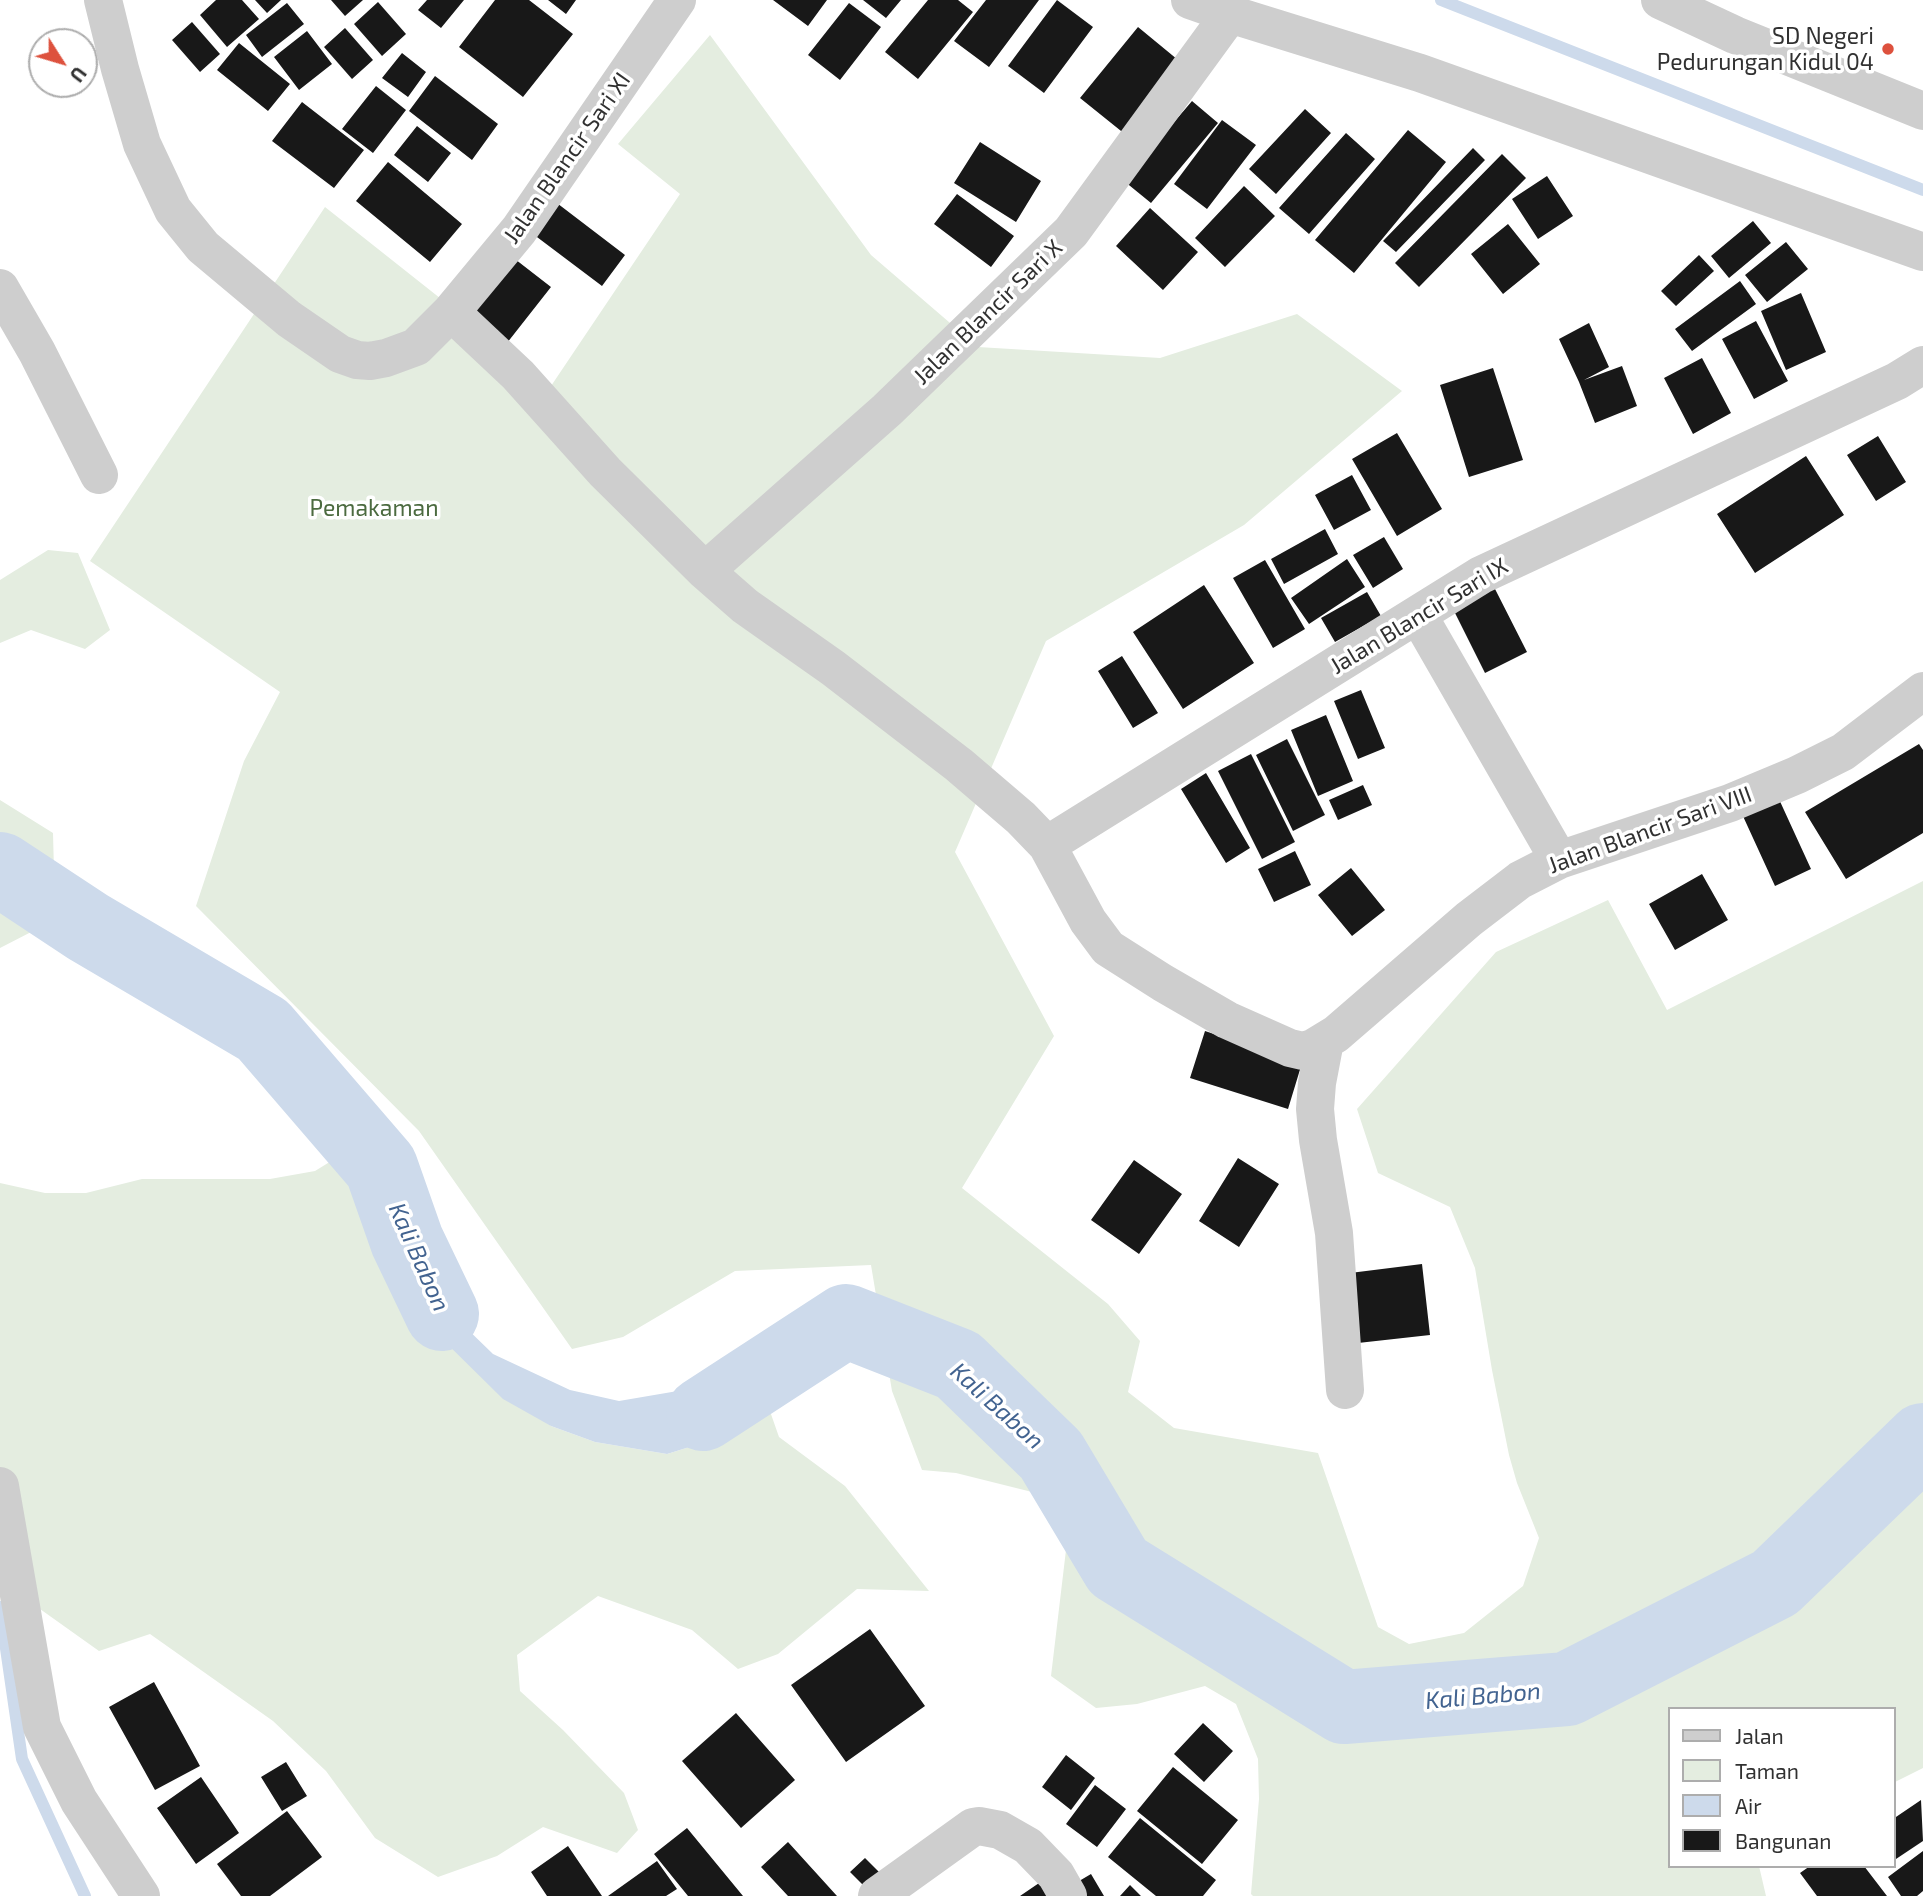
<!DOCTYPE html>
<html>
<head>
<meta charset="utf-8">
<style>
	body { margin:0 }
	#map { position:relative; width:1923px; height:1896px; overflow:hidden; background:#fff; font-family:"Exo 2",sans-serif }
	canvas { display:block }
	.legend { position:absolute; left:1668px; top:1707px; width:228px; height:161px; box-sizing:border-box; background:#fff; border:2px solid #adadad; margin:0; padding:9px 12px; list-style:none; font-size:21px; color:#313131 }
	.legend li { display:flex; align-items:center; gap:14px; height:35px }
	.legend b { width:35px; border:2px solid #adadad }
	.north { position:absolute; left:28px; top:28px; width:70px; height:70px; box-sizing:border-box; background:#fff; border:2px solid #adadad; border-radius:50%; rotate:127deg; font-size:19px; font-weight:700; line-height:28px; text-align:center; color:#313131 }
	.north::after { content:''; display:block; margin:auto; width:24px; height:32px; background:#dd513d; clip-path:polygon(50% 0,100% 100%,50% 72%,0 100%) }
</style>
</head>
<body>
<div id="map">
<canvas width="1923" height="1896"></canvas>
<ul class="legend">
<li><b style="height:9px;background:#cecece"></b>Jalan</li>
<li><b style="height:19px;background:#e4ede0"></b>Taman</li>
<li><b style="height:19px;background:#cddaeb"></b>Air</li>
<li><b style="height:19px;background:#181818"></b>Bangunan</li>
</ul>
<div class="north">U</div>
</div>
<script>
const c = document.querySelector('canvas').getContext('2d');
c.lineJoin = 'round';
function fillPath(path, color) { c.fillStyle = color; c.fill(path, 'evenodd'); }
const shape = rows => new Path2D(rows.map(r => 'M' + r).join(''));
function strokePath(path, color, width, dash) { c.strokeStyle = color; c.lineWidth = width; c.lineCap = dash ? 'butt' : 'round'; c.setLineDash(dash || []); c.stroke(path); }
function label(font, color, halo, rows, align = 'center') {
  c.font = font + ' "Exo 2",sans-serif'; c.lineWidth = 7; c.setLineDash([]); c.textBaseline = 'middle'; c.strokeStyle = halo; c.fillStyle = color; for (const [text, x, y, turn = 0] of rows) {
    c.save(); c.translate(x, y); c.rotate((+turn || 0) * Math.PI / 180); c.textAlign = isNaN(turn) ? turn : align; if (halo) c.strokeText(text, 0, 0); c.fillText(text, 0, 0); c.restore();
  }
}
fillPath(shape([
	[710,35,871,255,978,347,1160,358,1297,314,1402,391,1244,525,1046,641,955,852,1054,1036,962,1188,1108,1304,1140,1341,1128,1392,1174,1428,1318,1453,1378,1627,1409,1644,1464,1633,1523,1586,1539,1538,1517,1483,1509,1455,1492,1370,1475,1268,1450,1207,1378,1173,1357,1109,1496,952,1608,900,1667,1010,1923,881,1923,1768,1893,1783,1893,1709,1669,1709,1669,1866,1759,1866,1766,1896,1253,1896,1251,1894,1259,1799,1258,1759,1236,1704,1205,1686,1137,1704,1096,1708,1051,1676,1066,1550,1040,1494,956,1473,922,1470,892,1391,871,1265,735,1271,623,1337,572,1349,419,1131,196,906,244,761,280,692,90,561,325,207,551,386,680,194,618,144],
	[48,550,78,553,110,630,85,649,31,630,0,643,0,580],
	[0,800,53,833,54,871,35,930,0,948],
	[349,1143,373,1170,390,1229,411,1286,551,1426,595,1442,667,1454,712,1440,765,1397,779,1437,845,1486,929,1591,857,1589,778,1654,738,1669,692,1630,598,1596,517,1655,520,1691,563,1730,624,1793,638,1830,617,1853,543,1827,497,1856,438,1877,375,1838,326,1771,273,1721,150,1634,99,1651,40,1609,0,1590,0,1183,45,1193,86,1193,142,1179,270,1179,315,1171,341,1155]
]), '#e4ede0');
fillPath(shape([
	[407,1215,420,1243,434,1286,458,1320,493,1354,570,1390,619,1401,707,1386,787,1348,791,1366,785,1381,712,1440,667,1454,595,1442,551,1426,503,1399,431,1328,411,1286,389,1229]
]), '#cddaeb');
strokePath(shape([
	[1441,0,1923,190],
	[0,1607,22,1759,85,1896]
]), '#cddaeb', 12);
strokePath(shape([
	[0,869,88,927,263,1030,381,1167,407,1241,442,1314],
	[703,1414,846,1321,958,1365,1051,1455,1118,1567,1344,1707,1567,1689,1775,1583,1923,1440]
]), '#cddaeb', 74);
fillPath(shape([
	[216,0,242,0,259,19,227,47,200,15],
	[255,0,281,0,267,13],
	[331,0,363,0,345,16],
	[427,0,464,0,441,28,418,10],
	[495,0,529,0,573,34,523,97,459,47],
	[548,0,576,0,566,14],
	[773,0,827,0,808,26],
	[863,0,901,0,886,18],
	[928,0,958,0,973,12,918,79,885,52],
	[986,0,1039,0,989,67,954,41],
	[1057,0,1093,27,1044,93,1008,66],
	[378,2,406,34,382,56,354,24],
	[287,3,304,24,262,57,246,35],
	[849,3,881,27,840,80,808,55],
	[192,22,220,54,200,72,172,40],
	[1138,27,1189,69,1131,139,1080,98],
	[345,28,373,60,352,79,324,47],
	[307,31,332,64,299,90,274,57],
	[239,43,290,84,268,111,217,70],
	[402,53,426,72,408,97,382,78],
	[435,76,498,124,472,160,409,111],
	[376,86,406,110,373,153,342,129],
	[1192,101,1218,123,1151,203,1124,181],
	[302,102,364,150,334,188,272,141],
	[1305,109,1331,133,1276,194,1249,169],
	[1222,120,1256,145,1207,209,1174,184],
	[417,126,451,153,428,182,394,155],
	[1408,130,1446,162,1354,273,1315,240],
	[1346,133,1375,159,1309,234,1279,208],
	[980,142,1041,181,1016,222,954,183],
	[1473,148,1485,160,1396,252,1383,241],
	[1502,154,1526,178,1419,287,1395,263],
	[388,162,462,224,430,262,356,201],
	[1547,176,1573,216,1538,239,1512,199],
	[1244,186,1275,216,1225,267,1195,238],
	[957,194,1014,236,991,267,934,224],
	[549,197,625,255,602,286,525,228],
	[1150,208,1198,252,1163,290,1116,246],
	[1753,221,1771,243,1729,278,1711,256],
	[1508,224,1540,264,1503,294,1471,254],
	[1786,242,1808,269,1767,302,1745,275],
	[1699,255,1714,271,1676,306,1661,291],
	[511,256,551,287,507,343,468,313],
	[1740,281,1756,304,1692,351,1675,329],
	[1801,293,1826,352,1786,370,1761,311],
	[1756,321,1788,381,1754,399,1722,339],
	[1589,323,1609,367,1584,380,1622,366,1637,406,1595,423,1579,382,1559,339],
	[1702,358,1731,413,1693,434,1664,378],
	[1493,368,1523,460,1469,477,1440,385],
	[1397,433,1442,509,1397,536,1352,459],
	[1878,436,1906,482,1876,501,1847,455],
	[1806,456,1844,515,1755,573,1717,514],
	[1352,475,1371,510,1334,530,1315,495],
	[1325,529,1338,554,1284,584,1271,559],
	[1384,537,1403,569,1373,588,1353,555],
	[1347,559,1365,587,1309,624,1291,598],
	[1265,560,1305,629,1273,648,1233,578],
	[1204,585,1254,663,1183,709,1133,632],
	[1494,587,1527,652,1485,673,1452,607],
	[1367,592,1381,616,1335,642,1321,618],
	[1122,656,1158,713,1133,728,1098,671],
	[1361,690,1385,748,1358,759,1334,701],
	[1326,715,1353,781,1318,796,1291,730],
	[1287,739,1325,815,1293,831,1256,755],
	[1919,744,1923,750,1923,833,1846,879,1805,812],
	[1251,754,1295,842,1262,859,1218,771],
	[1206,773,1250,848,1226,863,1181,789],
	[1363,785,1372,805,1338,820,1329,800],
	[1778,797,1811,869,1775,886,1742,814],
	[1295,851,1311,885,1274,902,1258,869],
	[1351,868,1385,910,1352,936,1318,895],
	[1702,874,1728,920,1675,950,1649,904],
	[1205,1031,1302,1063,1288,1109,1190,1078],
	[1238,1158,1279,1184,1239,1247,1199,1221],
	[1134,1160,1182,1194,1139,1254,1091,1220],
	[1422,1264,1430,1335,1358,1343,1350,1273],
	[870,1629,925,1706,846,1762,791,1685],
	[154,1682,200,1766,155,1790,109,1707],
	[736,1713,795,1780,741,1828,682,1761],
	[1203,1723,1233,1751,1204,1782,1174,1754],
	[1066,1755,1095,1778,1071,1810,1042,1787],
	[286,1762,307,1796,282,1811,261,1777],
	[1173,1767,1238,1820,1202,1864,1137,1811],
	[201,1777,239,1833,196,1864,157,1808],
	[1095,1785,1126,1809,1097,1847,1066,1824],
	[1921,1800,1923,1841,1893,1861,1893,1819],
	[287,1811,322,1857,270,1896,241,1896,217,1864],
	[1140,1818,1216,1880,1203,1896,1156,1896,1108,1857],
	[687,1828,743,1896,688,1896,654,1854],
	[788,1842,837,1896,788,1896,761,1867],
	[568,1846,602,1896,547,1896,531,1872],
	[1923,1851,1923,1891,1917,1896,1901,1896,1888,1877],
	[865,1858,885,1878,870,1892,850,1872],
	[657,1861,677,1889,666,1896,608,1896],
	[1810,1866,1864,1866,1887,1896,1817,1896,1800,1873],
	[1091,1874,1104,1896,1074,1896,1069,1887],
	[1042,1881,1052,1896,1020,1896],
	[1130,1885,1141,1896,1120,1896]
]), '#181818');
strokePath(shape([
	[103,0,120,69,142,144,173,210,203,247,289,319,340,354,357,360,370,361,386,358,416,347,451,312,519,230,677,0],
	[1190,0,1230,14,1420,73,1923,252],
	[1660,0,1735,35,1923,111],
	[0,288,37,352,99,475],
	[451,312,518,375,605,472,705,571,745,606,833,668,959,765,1021,818,1047,845,1088,921,1108,948,1163,983,1227,1020,1290,1048,1303,1051,1313,1048,1336,1034,1469,919,1520,880,1559,860,1730,803,1797,775,1843,752,1923,691],
	[705,571,887,410,1071,232,1230,14],
	[1418,615,1559,860],
	[1047,845,1481,575,1897,381,1923,365],
	[1325,1041,1317,1083,1315,1109,1318,1140,1334,1233,1345,1390],
	[0,1486,42,1727,79,1801,141,1896],
	[877,1896,973,1827,979,1826,1000,1830,1028,1846,1056,1875,1068,1896]
]), '#cecece', 38);
for (const [x, y, r, color] of [
	[1888,49,7,"#dd513d"]
]) { const dot = new Path2D(); dot.arc(x, y, r, 0, 2 * Math.PI); c.fillStyle = color; c.fill(dot); strokePath(dot, '#fff', 2.5); }
label('23px', '#313131', '#fff', [
	["SD Negeri",1874,36],
	["Pedurungan Kidul 04",1874,62]
], 'right');
label('23px', '#313131', '#fff', [
	["Jalan Blancir Sari XI",567,158,-55],
	["Jalan Blancir Sari X",988,312,-44],
	["Jalan Blancir Sari IX",1419,616,-31],
	["Jalan Blancir Sari VIII",1650,830,-20]
]);
label('23px', '#4c6b40', '#fff', [
	["Pemakaman",374,508]
]);
label('italic 24px', '#426390', '#fff', [
	["Kali Babon",419,1257,66],
	["Kali Babon",997,1406,42],
	["Kali Babon",1483,1696,-5]
]);
</script>
</body>
</html>
